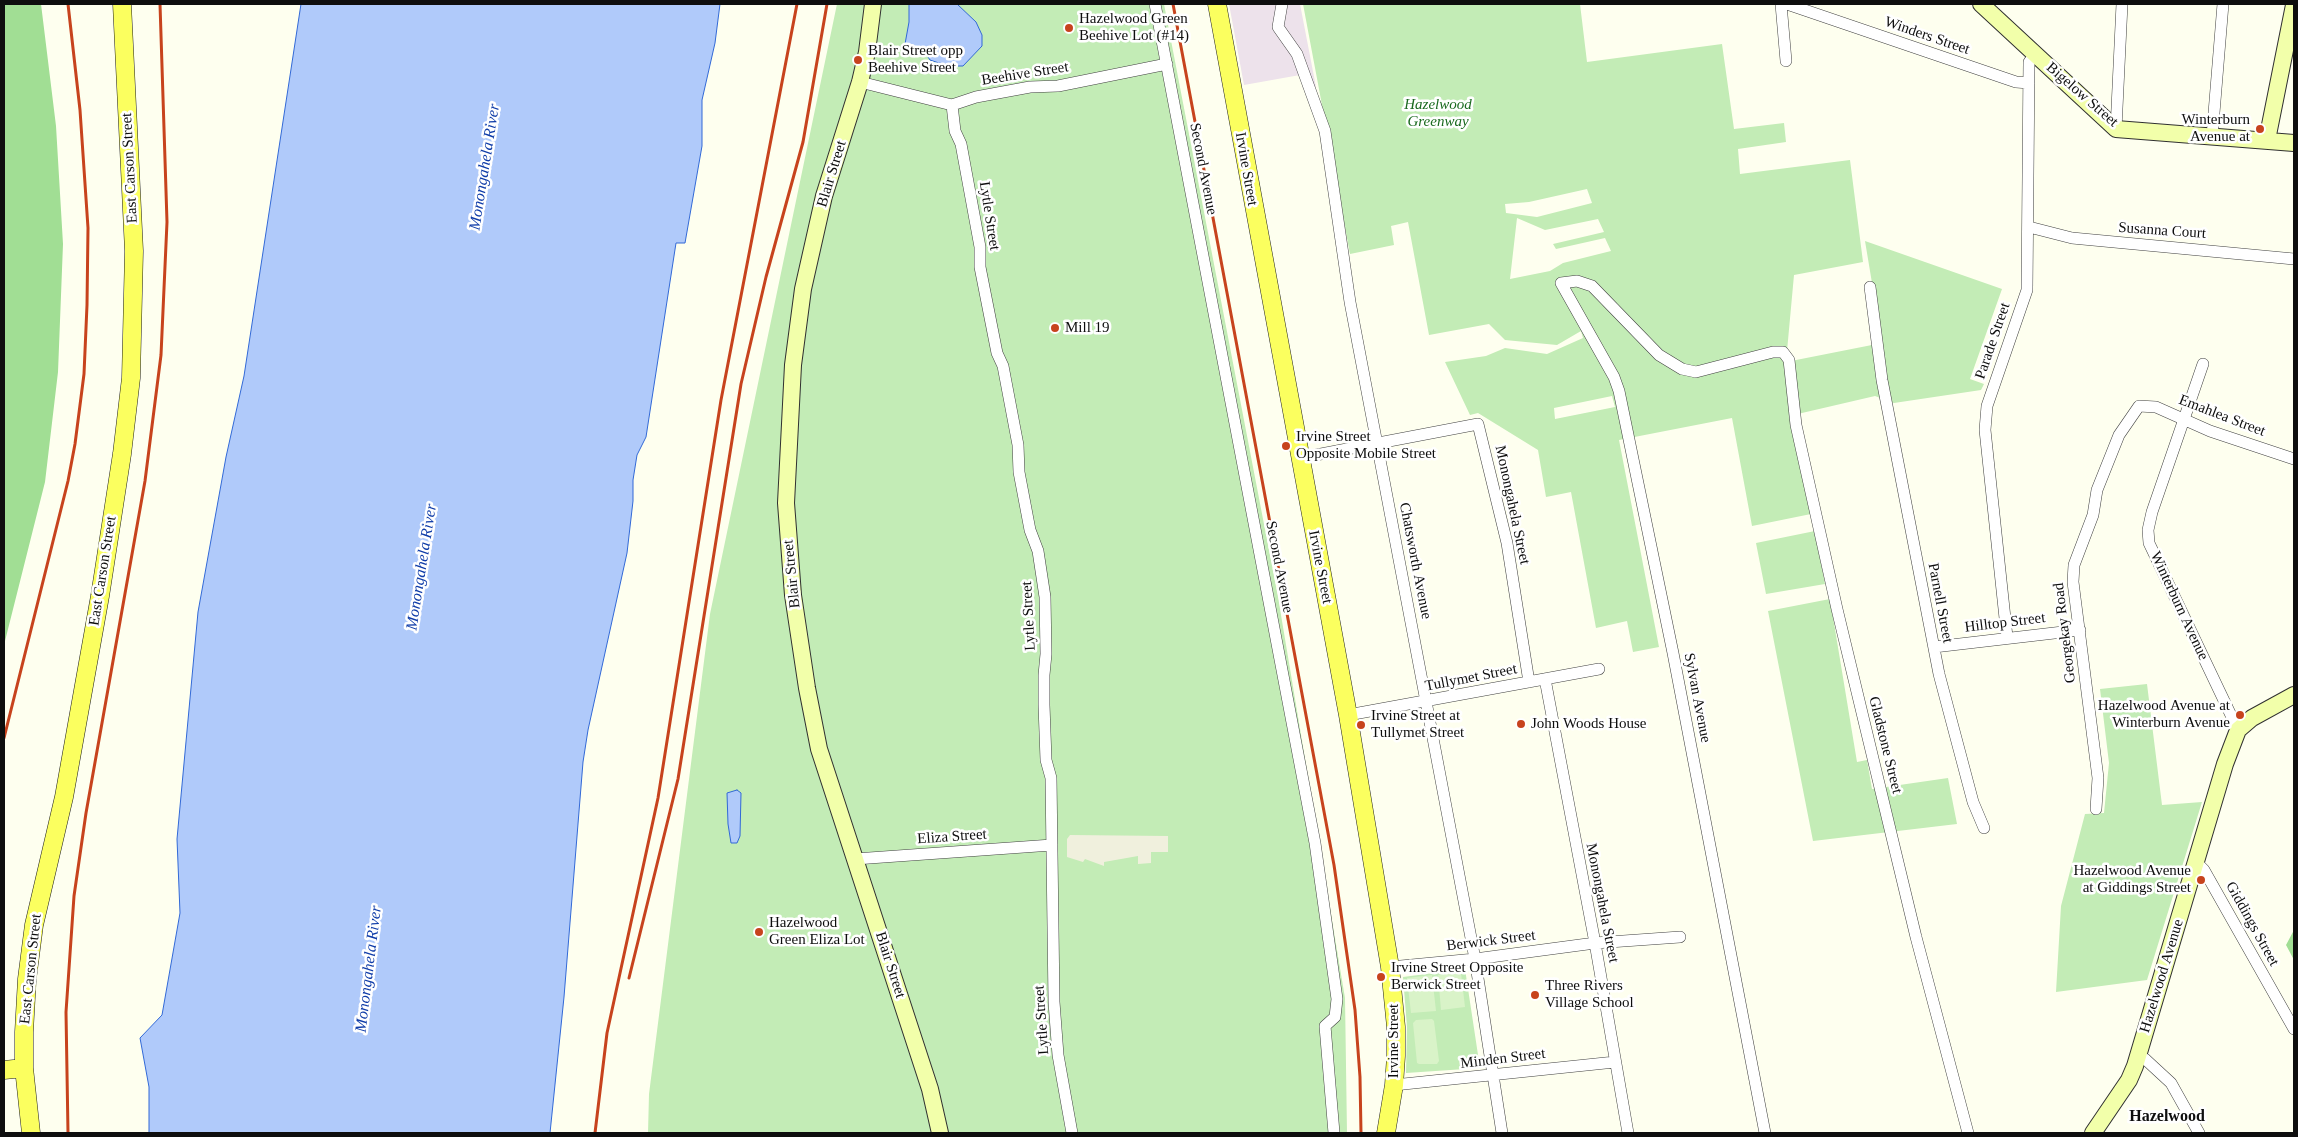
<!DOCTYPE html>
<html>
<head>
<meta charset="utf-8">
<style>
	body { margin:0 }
	#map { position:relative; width:2298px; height:1137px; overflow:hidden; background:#feffef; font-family:Georgia,serif }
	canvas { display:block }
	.frame { position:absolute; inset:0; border:5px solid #0e0e0e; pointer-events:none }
</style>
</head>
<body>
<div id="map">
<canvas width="2298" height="1137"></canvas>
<div class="frame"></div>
</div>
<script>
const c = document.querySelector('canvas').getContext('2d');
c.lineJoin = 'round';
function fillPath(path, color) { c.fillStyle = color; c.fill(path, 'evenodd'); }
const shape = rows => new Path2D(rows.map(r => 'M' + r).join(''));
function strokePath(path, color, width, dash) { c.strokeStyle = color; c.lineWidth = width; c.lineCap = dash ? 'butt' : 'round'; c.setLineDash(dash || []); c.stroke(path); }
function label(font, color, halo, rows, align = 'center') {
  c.font = font + ' Georgia,serif'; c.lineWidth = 5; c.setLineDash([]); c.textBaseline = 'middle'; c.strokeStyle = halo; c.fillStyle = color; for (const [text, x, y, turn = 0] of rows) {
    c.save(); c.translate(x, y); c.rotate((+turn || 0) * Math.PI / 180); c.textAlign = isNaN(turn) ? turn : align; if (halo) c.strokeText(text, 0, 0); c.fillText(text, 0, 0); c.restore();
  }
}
fillPath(shape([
	[1229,4,1300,4,1316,87,1303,89,1300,75,1244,85]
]), '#ede2eb');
fillPath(shape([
	[837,4,1164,4,1278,597,1345,998,1347,1133,648,1133,649,1094,710,614],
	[1303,4,1580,4,1587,62,1722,44,1734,129,1784,123,1786,142,1738,149,1740,174,1850,160,1863,262,1794,275,1786,362,1882,343,1865,241,2002,289,1970,379,1984,384,1981,390,1894,403,1875,396,1789,416,1811,514,1752,526,1732,418,1619,440,1659,647,1633,652,1627,621,1596,628,1571,492,1546,497,1538,450,1478,413,1470,415,1445,362,1486,356,1505,348,1547,354,1583,338,1581,331,1557,345,1505,340,1489,324,1429,335,1408,222,1391,226,1394,245,1350,254],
	[1587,189,1592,203,1537,217,1506,213,1505,204,1529,202],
	[1517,218,1545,230,1598,219,1604,232,1553,244,1556,249,1605,238,1611,251,1563,263,1550,271,1510,279],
	[1612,396,1615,407,1555,419,1554,408],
	[1815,531,1825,584,1766,594,1756,543],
	[1830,599,1857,762,1867,760,1872,789,1948,778,1957,824,1813,841,1768,611],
	[2147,684,2162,805,2202,802,2147,980,2056,992,2061,906,2085,814,2104,813,2109,763,2100,689],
	[1465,969,1480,1068,1406,1073,1407,1027,1403,977]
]), '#c3ecb6');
fillPath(shape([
	[4,4,41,4,56,126,63,244,58,372,45,482,4,645],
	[2294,930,2294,960,2286,945]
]), '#a1de94');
fillPath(shape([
	[1461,973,1465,1007,1441,1010,1438,975],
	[1432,975,1436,1011,1411,1013,1407,978],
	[1432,1019,1434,1021,1439,1061,1437,1064,1419,1064,1417,1063,1413,1023,1416,1020]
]), '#d9f3c8');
fillPath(shape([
	[1070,835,1168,836,1168,852,1151,852,1151,863,1138,864,1138,856,1104,862,1104,866,1085,859,1083,862,1067,857,1067,839]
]), '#f0f0dd');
const water = shape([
	[301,4,720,4,715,43,702,100,702,146,685,243,676,243,646,437,637,455,633,480,633,501,627,553,588,730,583,762,564,997,550,1133,149,1133,149,1087,140,1038,162,1015,180,913,177,839,198,612,226,457,244,376,301,4],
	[909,4,957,4,976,22,982,35,982,46,963,66,957,66,939,63,930,60,926,54,911,52,905,44,909,22,909,4],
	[737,790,741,793,740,836,737,843,731,843,728,824,727,793,737,790]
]);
fillPath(water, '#b0cafa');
strokePath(water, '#3269d6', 1);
const street = shape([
	[1155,4,1315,843,1337,999,1335,1017,1325,1026,1334,1133],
	[1282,4,1278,27,1297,54,1325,131,1350,302,1475,959,1502,1133],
	[1781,4,1786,61],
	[1787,4,2016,82,2029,83],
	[860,82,952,105,976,97,1030,87,1058,86,1167,64],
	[952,105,955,131,961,144,980,247,980,267,997,353,1003,366,1018,445,1019,472,1030,530,1038,551,1045,597,1046,654,1044,675,1044,705,1046,760,1051,778,1054,1002,1058,1055,1072,1133],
	[2116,129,2122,4],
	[2212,137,2223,4],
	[2029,227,2072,238,2294,259],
	[1870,287,1882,380,1939,674,1973,802,1984,828],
	[2203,364,2152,512,2148,530,2149,543,2238,730],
	[1300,458,1478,424,1507,543,1529,682],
	[2007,637,1985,430,1987,406,2027,290,2029,62,2035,55],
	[1934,647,2080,630],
	[1545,679,1595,943,1628,1133],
	[1348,715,1599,669],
	[2096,809,2098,778,2073,582,2074,565,2093,515,2097,490,2119,435,2139,406,2156,407,2210,431,2294,459],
	[855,859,1052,845],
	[2196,862,2204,870,2294,1029],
	[1390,967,1475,959,1595,943,1680,937],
	[2137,1058,2145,1059,2171,1083,2199,1133],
	[1394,1085,1615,1062],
	[1765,1133,1673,653,1619,391,1614,377,1561,283,1577,281,1592,286,1659,355,1682,369,1696,372,1773,352,1783,352,1789,360,1796,425,1837,609,1916,937,1968,1133]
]);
const secondary = shape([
	[873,4,867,52,860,82,824,196,803,289,793,365,786,503,793,595,807,688,819,749,930,1089,940,1133],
	[1981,4,2116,129,2294,143],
	[2267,140,2294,5],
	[2093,1133,2129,1080,2135,1066,2225,764,2238,730,2252,718,2294,695]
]);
const primary = shape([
	[1217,4,1348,715,1390,967,1396,1027,1396,1056,1394,1085,1386,1133],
	[4,1070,24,1068],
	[31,1133,24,1068,24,1032,27,979,34,925,64,797,100,596,122,454,131,378,134,251,122,4]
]);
strokePath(street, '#414141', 12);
strokePath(secondary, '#303030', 18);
strokePath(primary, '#1f1f1f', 19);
strokePath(street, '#fff', 11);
strokePath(secondary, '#f2ffaa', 16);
strokePath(primary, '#fbff5f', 18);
strokePath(shape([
	[1173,4,1334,865,1355,1010,1360,1077,1361,1133],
	[4,738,68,481,75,444,84,374,87,305,88,228,80,110,68,4],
	[629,978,678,779,741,384,766,277,803,142,827,4],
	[68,1133,66,1012,74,896,86,813,145,481,161,355,167,222,160,4],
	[595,1133,607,1033,658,798,721,400,797,4]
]), '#c7431d', 3);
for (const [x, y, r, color] of [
	[1069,28,5,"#c7431d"],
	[858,60,5,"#c7431d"],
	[2260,129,5,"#c7431d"],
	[1055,328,5,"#c7431d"],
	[1286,446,5,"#c7431d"],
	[2240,715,5,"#c7431d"],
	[1521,724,5,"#c7431d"],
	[1361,725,5,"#c7431d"],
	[2201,880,5,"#c7431d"],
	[759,932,5,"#c7431d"],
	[1381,977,5,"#c7431d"],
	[1535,995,5,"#c7431d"]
]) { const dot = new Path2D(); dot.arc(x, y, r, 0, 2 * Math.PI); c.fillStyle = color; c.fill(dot); strokePath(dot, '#fff', 2); }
label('15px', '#0e0e0e', '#fff', [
	["Hazelwood Green",1079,19],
	["Beehive Lot (#14)",1079,36],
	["Blair Street opp",868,51],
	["Beehive Street",868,68],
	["Winterburn",2250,120,"right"],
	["Avenue at",2250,137,"right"],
	["Mill 19",1065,328],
	["Irvine Street",1296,437],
	["Opposite Mobile Street",1296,454],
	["Hazelwood Avenue at",2230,706,"right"],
	["Winterburn Avenue",2230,723,"right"],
	["Irvine Street at",1371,716],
	["Tullymet Street",1371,733],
	["John Woods House",1531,724],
	["Hazelwood Avenue",2191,871,"right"],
	["at Giddings Street",2191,888,"right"],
	["Hazelwood",769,923],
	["Green Eliza Lot",769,940],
	["Irvine Street Opposite",1391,968],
	["Berwick Street",1391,985],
	["Three Rivers",1545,986],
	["Village School",1545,1003]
], 'left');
label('15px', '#0e0e0e', '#fff', [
	["Winders Street",1927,36,19],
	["Beehive Street",1025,74,-9],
	["Bigelow Street",2082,95,41],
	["East Carson Street",130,168,-93],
	["Second Avenue",1203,169,79],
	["Irvine Street",1246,169,80],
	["Blair Street",832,174,-73],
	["Lytle Street",989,216,81],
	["Susanna Court",2162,231,4],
	["Parade Street",1993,341,-71],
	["Emahlea Street",2222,416,21],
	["Monongahela Street",1512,505,78],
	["Chatsworth Avenue",1415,561,79],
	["Second Avenue",1279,567,79],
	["Irvine Street",1320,567,79],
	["East Carson Street",103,571,-81],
	["Blair Street",792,574,-96],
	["Parnell Street",1940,603,79],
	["Winterburn Avenue",2179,606,65],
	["Lytle Street",1029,616,-93],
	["Hilltop Street",2005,623,-7],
	["Georgekay Road",2065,633,-97],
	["Tullymet Street",1471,678,-11],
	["Sylvan Avenue",1697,698,79],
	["Gladstone Street",1885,745,76],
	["Eliza Street",952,837,-4],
	["Monongahela Street",1602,903,79],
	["Giddings Street",2252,924,61],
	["Berwick Street",1491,941,-7],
	["Blair Street",890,965,72],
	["East Carson Street",31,969,-84],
	["Hazelwood Avenue",2162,976,-73],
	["Lytle Street",1042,1020,-94],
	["Irvine Street",1394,1041,-90],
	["Minden Street",1503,1059,-7]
]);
label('italic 15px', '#1a6a1f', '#fff', [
	["Hazelwood",1438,105],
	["Greenway",1438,122]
]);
label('italic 16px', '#0f3ca8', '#fff', [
	["Monongahela River",485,167,-81],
	["Monongahela River",422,567,-81],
	["Monongahela River",369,969,-83]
]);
label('bold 16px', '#0e0e0e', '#fff', [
	["Hazelwood",2167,1117]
]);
</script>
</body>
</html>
